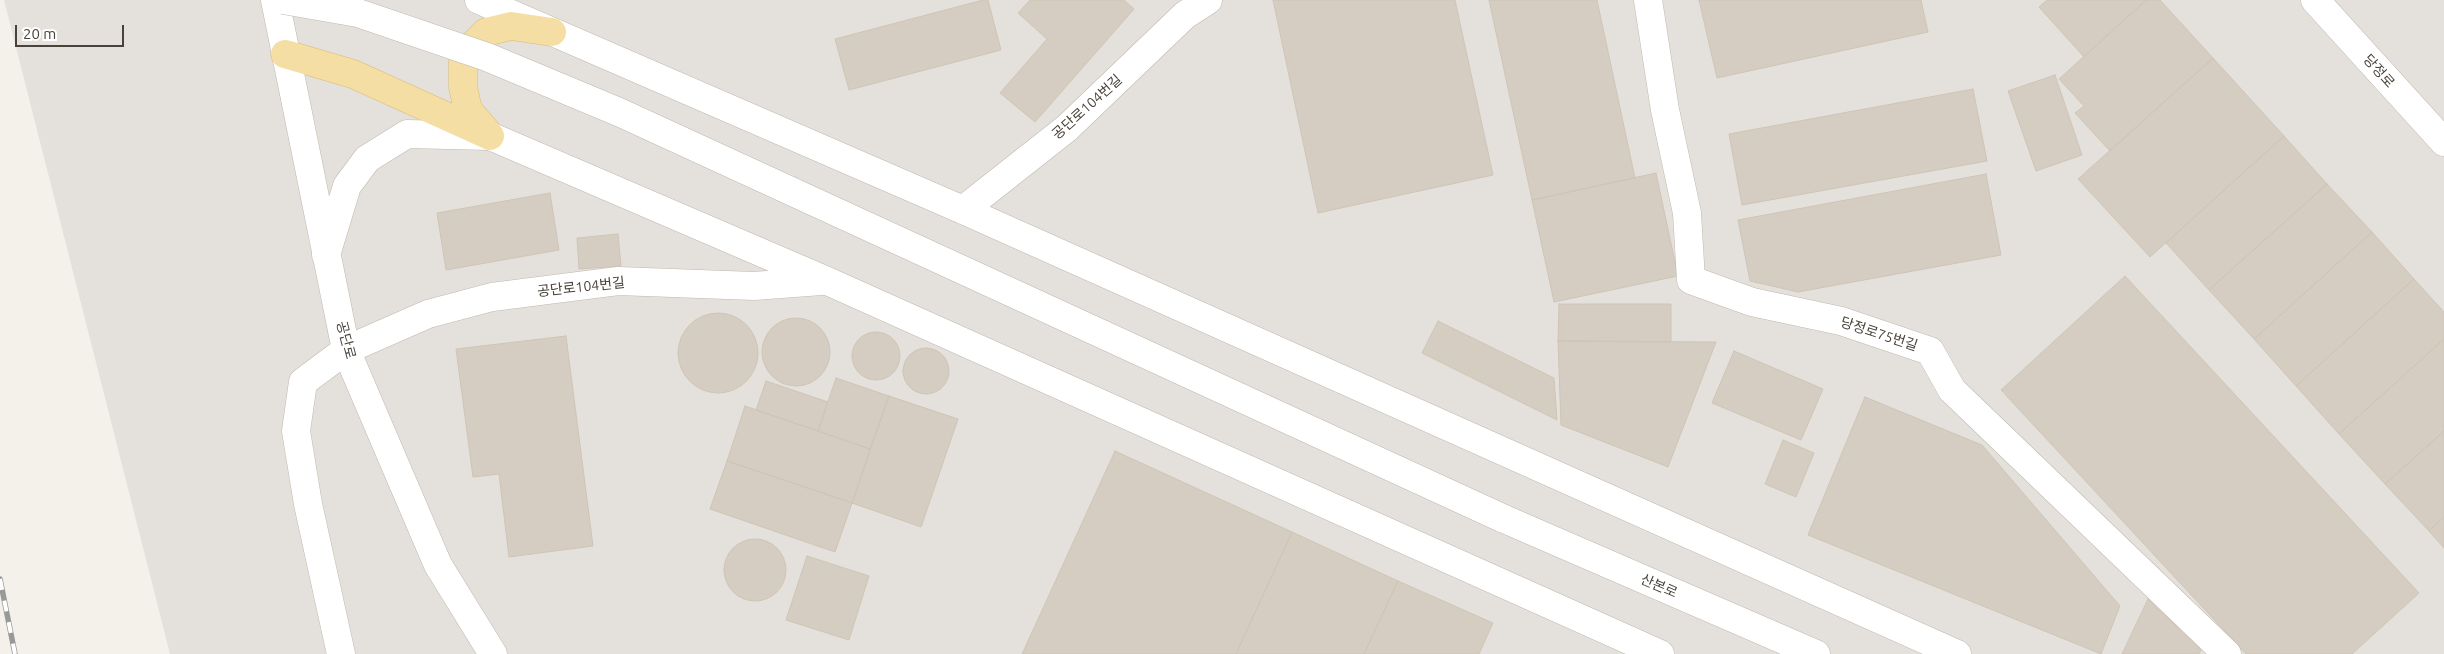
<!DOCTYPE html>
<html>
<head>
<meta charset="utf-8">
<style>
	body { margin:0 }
	#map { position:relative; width:2444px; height:654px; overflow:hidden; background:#f4f1eb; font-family:Ubuntu,sans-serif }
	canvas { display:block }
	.scale { position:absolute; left:15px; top:25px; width:109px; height:22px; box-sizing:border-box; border:2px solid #48423a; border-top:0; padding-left:6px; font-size:15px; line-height:18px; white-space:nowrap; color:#48423a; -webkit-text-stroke:4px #fff; paint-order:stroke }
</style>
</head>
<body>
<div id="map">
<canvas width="2444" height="654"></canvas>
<div class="scale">20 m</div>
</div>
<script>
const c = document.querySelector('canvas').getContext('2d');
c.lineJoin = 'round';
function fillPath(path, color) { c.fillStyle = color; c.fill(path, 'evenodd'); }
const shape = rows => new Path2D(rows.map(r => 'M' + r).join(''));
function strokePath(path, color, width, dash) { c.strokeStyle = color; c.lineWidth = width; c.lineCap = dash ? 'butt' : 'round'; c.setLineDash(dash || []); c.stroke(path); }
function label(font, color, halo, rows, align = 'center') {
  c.font = font + ' Ubuntu,"Noto Sans KR",sans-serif'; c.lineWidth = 4; c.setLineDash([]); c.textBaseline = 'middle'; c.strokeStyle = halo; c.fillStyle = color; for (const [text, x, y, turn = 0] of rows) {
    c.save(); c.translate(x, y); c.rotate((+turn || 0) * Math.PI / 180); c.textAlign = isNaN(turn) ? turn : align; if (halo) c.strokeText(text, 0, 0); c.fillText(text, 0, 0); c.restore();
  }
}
fillPath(shape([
	[4,0,2444,0,2444,654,170,654]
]), '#e4e1dc');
const building = shape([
	[983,0,988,0,1001,50,849,90,835,39,983,0],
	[1030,0,1124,0,1134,9,1035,122,1000,93,1047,39,1018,13,1030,0],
	[1273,0,1455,0,1493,175,1318,213,1273,0],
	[1489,0,1597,0,1635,178,1532,200,1489,0],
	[1699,0,1921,0,1928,32,1717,78,1699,0],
	[2047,0,2146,0,2084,57,2039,7,2047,0],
	[2146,0,2160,0,2213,58,2110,151,2075,113,2084,106,2059,79,2146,0],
	[2213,58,2284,136,2150,257,2078,179,2213,58],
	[2055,75,2082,155,2036,171,2008,91,2055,75],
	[1973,89,1987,161,1742,205,1729,134,1973,89],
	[2284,136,2327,184,2209,290,2166,243,2284,136],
	[1656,173,1678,276,1554,302,1532,200,1656,173],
	[1986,174,2001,255,1798,292,1750,281,1738,220,1986,174],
	[2327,184,2372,232,2254,339,2209,290,2327,184],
	[550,193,559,250,446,270,437,213,550,193],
	[2372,232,2414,279,2296,386,2254,339,2372,232],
	[618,234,621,266,579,269,577,238,618,234],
	[2125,276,2419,593,2352,654,2246,654,2001,390,2125,276],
	[2414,279,2444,312,2444,339,2339,434,2296,386,2414,279],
	[1559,304,1671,304,1671,342,1558,341,1559,304],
	'678 353a40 40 0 1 1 80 0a40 40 0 1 1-80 0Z',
	'762 352a34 34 0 1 1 68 0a34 34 0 1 1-68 0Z',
	[1438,321,1554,378,1557,420,1422,353,1438,321],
	'852 356a24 24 0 1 1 48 0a24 24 0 1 1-48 0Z',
	[566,336,593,546,509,557,499,474,473,477,456,349,566,336],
	[2444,339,2444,431,2385,484,2339,434,2444,339],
	[1558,341,1716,342,1668,467,1561,425,1558,341],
	'903 371a23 23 0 1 1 46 0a23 23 0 1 1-46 0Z',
	[1734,351,1823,389,1801,440,1712,403,1734,351],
	[836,378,889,396,870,449,818,431,836,378],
	[766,381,828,402,818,431,756,410,766,381],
	[889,396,958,419,921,527,852,503,889,396],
	[1865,397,1982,445,2120,606,2101,654,1808,535,1865,397],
	[745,406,870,449,852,503,727,461,745,406],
	[2444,431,2444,517,2429,531,2385,484,2444,431],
	[1783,440,1814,453,1796,497,1765,484,1783,440],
	[1115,451,1292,532,1236,654,1022,654,1115,451],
	[727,461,852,503,835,552,710,509,727,461],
	[2444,517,2444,548,2429,531,2444,517],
	[1292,532,1398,581,1364,654,1236,654,1292,532],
	'724 570a31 31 0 1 1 62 0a31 31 0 1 1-62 0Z',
	[807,556,869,576,849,640,786,620,807,556],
	[1398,581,1493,623,1479,654,1364,654,1398,581],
	[2148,599,2201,650,2199,654,2122,654,2148,599]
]);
fillPath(building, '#d5cdc2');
strokePath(building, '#cfc5b6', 1);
const minor = shape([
	[275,0,346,350,438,565,493,654],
	[479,0,963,210,1957,654],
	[1648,0,1665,110,1687,213,1691,280,1752,302,1841,321,1930,351,1952,390,2227,654],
	[2315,0,2444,142],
	[963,210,1067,128,1185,15,1208,0],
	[326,255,347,186,367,159,407,134,490,136,825,280,1660,654],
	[1502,518,1816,654],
	[341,654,308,504,296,431,303,382,346,350,428,314,492,297,618,281,754,286,821,281]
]);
const major = shape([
	[285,54,353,74,490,136],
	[487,132,468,110,463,87,463,62,471,47,486,32,511,26,552,32]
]);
strokePath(minor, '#bfb9af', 29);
strokePath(major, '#d8bb75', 29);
strokePath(minor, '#fff', 28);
strokePath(major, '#f4dea4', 28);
const rail = shape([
	[0,579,15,654]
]);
strokePath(rail, '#999', 5.5);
strokePath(rail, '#fff', 4, [11]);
const minorBridge = shape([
	[283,0,358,13,487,57,621,113,1502,518]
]);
strokePath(minorBridge, '#bfb9af', 29, []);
strokePath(minorBridge, '#fff', 28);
label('14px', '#48423a', '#fff', [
	["당정로",2379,71,48],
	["공단로104번길",1087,107,-42],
	["공단로104번길",581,287,-6],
	["당정로75번길",1879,334,18],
	["공단로",346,340,75],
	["산본로",1659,586,23]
]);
</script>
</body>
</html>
